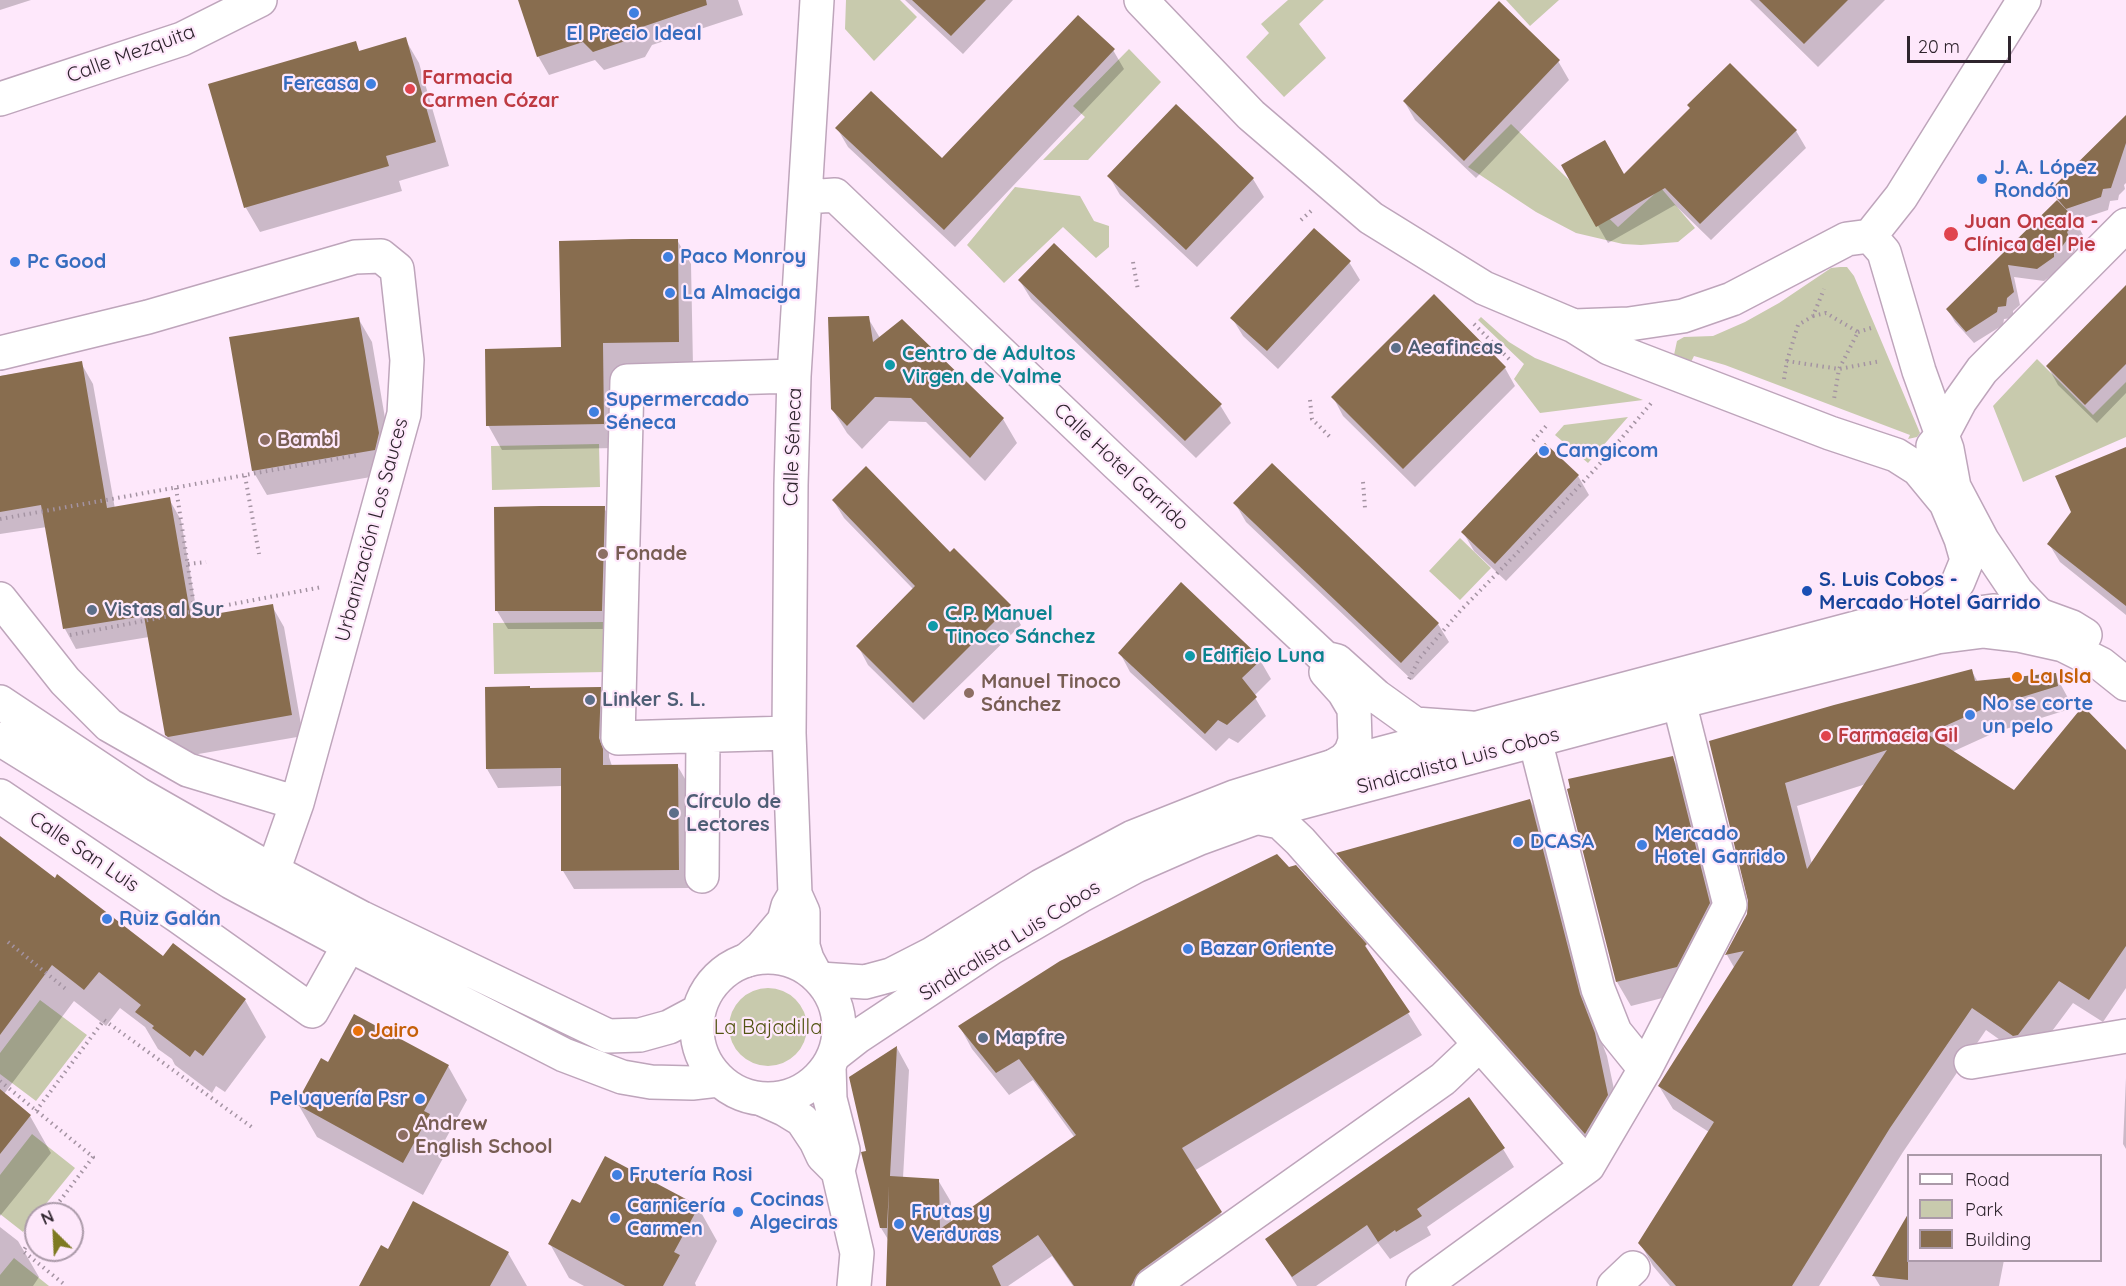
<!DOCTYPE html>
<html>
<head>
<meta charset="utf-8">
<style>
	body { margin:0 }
	#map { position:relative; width:2126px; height:1286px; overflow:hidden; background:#fee8fb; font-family:Quicksand,sans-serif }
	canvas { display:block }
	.legend { position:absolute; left:1907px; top:1154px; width:195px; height:108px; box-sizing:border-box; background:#fee8fb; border:2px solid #ab9aa9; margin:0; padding:8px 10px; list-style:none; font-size:18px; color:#2e242d }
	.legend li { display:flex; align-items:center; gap:12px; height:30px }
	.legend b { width:30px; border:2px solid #ab9aa9 }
	.north { position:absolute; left:24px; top:1202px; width:60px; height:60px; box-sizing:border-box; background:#fee8fb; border:2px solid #ab9aa9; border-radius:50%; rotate:336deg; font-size:16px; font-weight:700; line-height:24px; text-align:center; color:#2e242d }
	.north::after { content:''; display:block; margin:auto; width:21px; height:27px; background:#7e7a21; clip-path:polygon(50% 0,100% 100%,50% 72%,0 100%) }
	.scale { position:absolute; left:1907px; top:36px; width:104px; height:27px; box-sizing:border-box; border:3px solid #2e242d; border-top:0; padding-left:8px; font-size:18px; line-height:21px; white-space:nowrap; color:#2e242d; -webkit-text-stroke:4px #fee8fb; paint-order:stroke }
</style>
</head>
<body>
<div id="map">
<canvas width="2126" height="1286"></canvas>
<ul class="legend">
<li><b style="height:8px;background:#fff"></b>Road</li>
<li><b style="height:16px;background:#c8caad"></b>Park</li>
<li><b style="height:16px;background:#886d4f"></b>Building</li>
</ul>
<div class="north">N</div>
<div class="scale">20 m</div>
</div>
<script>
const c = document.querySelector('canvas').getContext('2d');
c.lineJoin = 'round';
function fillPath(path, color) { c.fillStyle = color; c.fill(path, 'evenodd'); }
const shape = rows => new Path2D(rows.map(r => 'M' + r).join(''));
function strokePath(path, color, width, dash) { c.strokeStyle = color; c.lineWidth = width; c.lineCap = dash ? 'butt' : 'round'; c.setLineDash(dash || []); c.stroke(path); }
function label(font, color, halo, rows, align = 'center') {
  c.font = font + ' Quicksand,sans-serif'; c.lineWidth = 4.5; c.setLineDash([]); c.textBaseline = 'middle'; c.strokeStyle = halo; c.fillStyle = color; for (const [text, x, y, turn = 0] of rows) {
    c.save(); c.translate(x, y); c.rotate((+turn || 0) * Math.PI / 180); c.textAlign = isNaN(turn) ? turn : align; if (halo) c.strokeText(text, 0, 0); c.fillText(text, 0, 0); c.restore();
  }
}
fillPath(shape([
	[846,0,900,0,917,17,874,61,845,29],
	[1288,0,1324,0,1299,24,1326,58,1284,97,1246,57,1269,33,1261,24],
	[1506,0,1559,0,1530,26],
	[1129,49,1161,82,1088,160,1043,160,1085,117,1073,106],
	[1511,124,1618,227,1661,188,1695,228,1678,242,1641,245,1623,244,1576,233,1536,212,1468,167],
	[1015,187,1080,196,1094,221,1109,226,1109,247,1096,258,1063,227,1004,283,967,245],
	[1840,267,1847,267,1854,276,1920,433,1917,437,1908,439,1910,435,1725,365,1694,356,1691,362,1674,355,1677,341,1684,337,1713,336,1745,322,1779,303,1831,268],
	[1481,317,1509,342,1535,358,1643,400,1540,413,1514,379,1524,364,1478,320],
	[2037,359,2093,415,2126,382,2126,437,2023,482,1993,406],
	[1628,417,1588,463,1555,435,1564,425],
	[599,444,600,487,492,490,491,446],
	[1460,538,1491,568,1460,600,1429,571],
	[605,622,606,672,494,674,493,623],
	'729 1027a39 39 0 1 1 78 0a39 39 0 1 1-78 0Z',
	[40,1000,87,1035,36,1101,0,1074,0,1053],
	[32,1134,75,1168,23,1232,0,1214,0,1175],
	[14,1258,49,1286,0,1286,0,1275]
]), '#c8caad');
fillPath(shape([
	[0,0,31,0,0,10],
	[520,0,738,0,743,15,652,45,645,57,604,70,595,60,549,75,538,56],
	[905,0,1013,0,963,54],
	[1750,0,1885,0,1818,67],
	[405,39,419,63,449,166,399,181,402,191,260,232,246,208,210,85,355,43,360,52],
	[1113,50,1124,69,955,247,848,147,837,128,942,160],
	[1558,61,1569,80,1476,178,1415,120,1404,101],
	[1691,109,1796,131,1806,148,1711,240,1675,205,1608,243,1563,165,1624,176],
	[2126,119,2126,183,2124,185,2125,189,2119,195,2118,200,2110,201,2108,210,2075,221,2083,235,2073,245,2075,250,2065,264,2061,265,2060,269,2044,281,2014,277,2020,305,2013,311,2013,318,2004,319,2003,325,1974,343,1955,322,1948,310,2058,201,2052,191],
	[1109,176,1253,179,1264,197,1197,267,1120,195],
	[677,240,691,264,693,366,616,367,617,448,502,450,488,425,562,349],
	[1349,262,1360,280,1278,369,1243,336,1232,318],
	[1020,281,1220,405,1231,423,1196,458,1031,299],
	[2126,287,2126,393,2097,423,2058,385,2048,367],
	[358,318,372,342,392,459,388,474,267,495,253,471],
	[868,318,880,338,902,321,1003,419,1017,443,985,481,926,422,889,421,862,449,847,433,832,409],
	[81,363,93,384,115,509,169,499,181,520,198,619,272,606,284,627,303,736,181,757,178,756,166,735,149,637,76,649,65,629,47,527,0,534,0,376],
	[1505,368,1515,386,1415,487,1343,416,1333,397],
	[2126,448,2126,615,2060,562,2049,544],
	[1578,476,1589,495,1506,581,1474,551,1463,532],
	[833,500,950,554,954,550,1010,606,1021,625,924,720,868,665,858,646,914,590,844,518],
	[1235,503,1438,624,1449,642,1412,680,1246,522],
	[604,508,615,526,612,629,508,629,497,611],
	[1120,653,1260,660,1271,679,1254,696,1266,716,1238,743,1229,738,1216,751,1130,672],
	[1971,670,1978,682,2055,674,2068,698,2070,709,1996,732,1952,752,2014,792,2126,754,2126,988,2103,1022,2073,1003,2032,1058,2027,1059,1986,1030,1903,1152,1819,1286,1670,1286,1653,1266,1640,1243,1709,1132,1673,1109,1659,1086,1735,969,1727,955,1748,914,1750,900,1711,742],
	[1866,784,1812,864,1797,806],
	[600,688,610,707,609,757,612,766,677,765,688,784,689,888,574,889,563,871,562,786,498,788,487,769,531,690],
	[1672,757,1686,781,1723,928,1690,991,1631,1006,1617,982],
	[1530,800,1542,822,1592,1017,1607,1056,1620,1118,1598,1155,1350,875,1338,854],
	[0,838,163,959,245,1000,266,1037,225,1092,216,1086,212,1093,175,1065,172,1059,158,1049,145,1027,120,1008,106,1026,74,1001,4,1094,30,1116,51,1153,0,1216],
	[1365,945,1422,1035,1194,1171,1234,1235,1162,1286,1073,1286,1052,1256,1008,1286,887,1286,889,1241,881,1228,868,1152,897,1048,909,1070,903,1178,938,1180,951,1202,951,1223,1075,1138,1033,1080,1009,1095,972,1049,960,1027],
	[329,1064,448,1066,467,1100,444,1142,448,1149,423,1195,317,1137,298,1104],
	[2126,1078,2126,1149,2123,1144],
	[1503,1149,1514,1167,1427,1227,1431,1235,1390,1259,1378,1243,1316,1286,1297,1286,1267,1239],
	[581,1205,698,1207,717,1241,695,1283,696,1286,584,1286,569,1278,550,1244],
	[1908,1217,1908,1260,2004,1260,1999,1286,1880,1286,1874,1276],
	[0,1227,18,1241,39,1277,33,1286,0,1286],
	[389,1251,508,1253,527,1286,361,1286]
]), '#0003');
fillPath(shape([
	[518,0,706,0,707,5,642,27,634,38,593,52,583,42,537,57],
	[912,0,986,0,951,36],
	[1759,0,1848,0,1804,44],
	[1499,1,1560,60,1464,161,1403,101],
	[1078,15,1115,49,944,230,835,128,871,91,942,158],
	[406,37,436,142,386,156,389,166,244,208,208,84,356,41,359,51],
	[1730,63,1797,130,1700,224,1665,188,1596,227,1561,165,1605,140,1624,174,1690,108,1687,105],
	[1176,104,1254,178,1186,250,1107,176],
	[2126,115,2126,143,2111,188,2103,189,2101,197,2066,209,2050,190],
	[2057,200,2077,221,2067,232,2069,237,2058,252,2054,253,2054,257,2037,269,2008,265,2014,292,2007,298,2006,306,1998,307,1997,312,1966,332,1946,309],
	[1314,228,1351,261,1267,351,1230,318],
	[632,239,678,239,679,342,603,343,604,424,486,426,485,349,561,347,559,241],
	[1054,243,1222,404,1185,441,1018,280],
	[2126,285,2126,364,2085,405,2046,366],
	[1434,294,1506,367,1403,469,1331,397],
	[869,316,873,342,902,319,1004,418,970,458,911,398,875,397,847,426,831,409,828,317],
	[359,317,379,433,375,450,252,471,229,337],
	[82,361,107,508,170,497,191,618,273,604,292,715,168,737,165,735,144,616,63,629,41,505,0,512,0,376],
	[1545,443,1579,475,1495,564,1461,532],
	[2126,447,2126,606,2047,544,2071,512,2055,476],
	[1272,463,1439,623,1401,663,1233,503],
	[866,466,950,552,954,548,1011,605,913,703,856,646,915,586,832,500],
	[541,506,605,506,602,611,495,611,494,507],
	[1181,582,1262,659,1242,678,1257,697,1227,725,1218,720,1205,734,1118,653],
	[1972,669,1975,681,2056,673,2058,686,1983,709,1927,734,2014,790,2083,706,2126,750,2126,946,2089,1000,2059,981,2018,1035,2013,1036,1972,1008,1890,1128,1792,1286,1676,1286,1638,1243,1714,1122,1658,1086,1744,951,1725,955,1747,914,1748,901,1709,741,1834,705],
	[1887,750,1807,869,1785,783],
	[530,686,530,688,601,687,599,738,603,749,603,765,678,764,679,870,561,871,561,768,486,769,485,687],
	[1673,756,1710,903,1677,967,1616,982,1567,789,1570,788,1568,779],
	[1530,799,1580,994,1595,1033,1608,1095,1585,1134,1336,853],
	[0,836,55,878,57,874,163,956,173,943,246,999,203,1056,195,1050,190,1057,152,1028,154,1026,135,1012,141,1005,99,972,84,990,52,965,0,1035],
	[1277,854,1289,867,1296,865,1367,944,1365,946,1410,1012,1182,1148,1222,1212,1140,1271,1131,1286,1074,1286,1038,1235,992,1266,1001,1286,886,1286,889,1186,887,1228,880,1228,861,1152,866,1151,849,1077,897,1046,890,1176,939,1179,940,1229,1076,1135,1019,1059,996,1073,958,1026,1060,961],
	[354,1014,449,1065,424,1111,430,1114,403,1163,296,1104,321,1058,328,1062],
	[0,1089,31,1115,0,1154],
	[1469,1097,1505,1148,1417,1209,1422,1216,1396,1232,1395,1230,1378,1242,1367,1225,1292,1277,1265,1239],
	[605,1156,699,1206,674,1252,680,1255,663,1286,625,1286,548,1244,572,1199,580,1203],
	[413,1201,509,1252,490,1286,359,1286,381,1245,388,1249],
	[1908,1214,1908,1280,1872,1276]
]), '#886d4f');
const minor = shape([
	[1141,0,1251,115,1371,218,1484,288,1574,326,1609,348,1830,433,1896,455,1918,469,1946,503,1961,539,1967,560,1958,582,1944,600,1924,614],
	[0,99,182,39,260,0],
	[806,197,835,195,1116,463,1325,658,1337,661,1376,696,1415,724,1471,728],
	[1870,236,1884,252,1919,371,1947,449,1954,487,1982,540,2017,592,2039,615],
	[1870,236,1901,197,2024,0],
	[1574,326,1629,324,1683,316,1732,299,1847,239,1870,236],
	[0,353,148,317,355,257,381,256,397,269,407,360,404,414,297,803,273,871],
	[1933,446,1942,435,1960,401,1982,370,2126,225],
	[0,599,65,681,109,725,188,770,297,803],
	[1326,672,1344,692,1354,709,1355,741,1351,752,1344,760,1334,766],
	[789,733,618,738,627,381,794,376],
	[1535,740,1598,989,1615,1032,1645,1069],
	[0,796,178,916,312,1011,349,945],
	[1255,817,1280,822,1300,841,1588,1166],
	[702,876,703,736],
	[747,960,762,947,784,921,788,906,795,894],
	[814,972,807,959,803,946,803,912,795,894,789,733,791,485,794,376,817,0],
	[1971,1062,2126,1036],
	[829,1067,830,1099,843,1150,838,1171,857,1253,854,1286],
	[764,1100,784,1109,802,1120,816,1141,823,1156,838,1171],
	[1151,1286,1443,1079,1480,1044],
	[1423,1286,1588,1166,1645,1069,1730,905,1679,702],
	[1614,1286,1633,1268]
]);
const major = shape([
	[0,702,138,794,273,871,362,918,608,1036,640,1035,669,1027,699,1011],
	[0,739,231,882,349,945,564,1055,622,1077,651,1082,692,1083,718,1080],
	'697 1028a71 71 0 1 1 142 0a71 71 0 1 1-142 0Z',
	[820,979,865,982,891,975,932,954,1041,886,1133,837,1234,797,1334,766,1875,623,1924,614,1943,618,1993,611,2039,615,2072,627,2085,635],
	[834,1055,857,1037,991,948,1080,896,1136,866,1200,838,1291,805,1679,702,1937,637,1984,631,2018,635,2063,645,2101,664,2126,684]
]);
strokePath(minor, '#bea5bb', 36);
strokePath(major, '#bea5bb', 36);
strokePath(shape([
	[1301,220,1311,211],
	[1133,262,1138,290],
	[1813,316,1826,313,1858,332,1839,369,1834,399],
	[1474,324,1512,362],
	[1858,332,1871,328],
	[1787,361,1798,325,1813,316,1824,289],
	[1784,379,1787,361,1839,369,1881,361],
	[1310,400,1312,419,1332,439],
	[1533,441,1547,425],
	[245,476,259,554],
	[1363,482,1365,508],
	[176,488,195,612],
	[0,519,357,455],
	[188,564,206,562],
	[70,635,322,587],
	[1409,679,1419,659,1461,610,1516,554,1597,467,1653,401],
	[8,942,67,990],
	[0,1081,93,1157,50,1214],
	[36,1111,104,1020,253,1128],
	[36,1233,23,1251,65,1285,64,1286]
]), '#a493a2', 4, [1.5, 4.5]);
strokePath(minor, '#fff', 33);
strokePath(major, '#fff', 33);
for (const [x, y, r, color] of [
	[634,13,6,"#3f7fe0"],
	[371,84,6,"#3f7fe0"],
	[410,89,6,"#e0444e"],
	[1982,179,6,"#3f7fe0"],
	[1951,234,8,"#e0444e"],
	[668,257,6,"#3f7fe0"],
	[15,262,6,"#3f7fe0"],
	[670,293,6,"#3f7fe0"],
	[1396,348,6,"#5c6f8a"],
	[890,365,6,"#0f9aa8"],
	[594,412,6,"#3f7fe0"],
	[265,440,6,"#8d6e63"],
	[1544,451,6,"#3f7fe0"],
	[603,554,6,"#8d6e63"],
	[1807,591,6,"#1a4fb4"],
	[92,610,6,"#5c6f8a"],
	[933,626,6,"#0f9aa8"],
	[1190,656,6,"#0f9aa8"],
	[2017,677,6,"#e8710a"],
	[969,693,6,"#8d6e63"],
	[590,700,6,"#5c6f8a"],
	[1970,715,6,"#3f7fe0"],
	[1826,736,6,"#e0444e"],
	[674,813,6,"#5c6f8a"],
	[1518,842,6,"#3f7fe0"],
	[1642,845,6,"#3f7fe0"],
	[107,919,6,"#3f7fe0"],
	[1188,949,6,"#3f7fe0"],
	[358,1031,6,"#e8710a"],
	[983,1038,6,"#5c6f8a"],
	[420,1099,6,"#3f7fe0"],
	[403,1135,6,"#8d6e63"],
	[617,1175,6,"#3f7fe0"],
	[738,1212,6,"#3f7fe0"],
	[615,1218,6,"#3f7fe0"],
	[899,1224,6,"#3f7fe0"]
]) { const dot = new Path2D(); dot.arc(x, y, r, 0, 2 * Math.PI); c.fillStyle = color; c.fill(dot); strokePath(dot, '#fee8fb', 2); }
label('bold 20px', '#366cbe', '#fee8fb', [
	["El Precio Ideal",634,34,"center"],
	["Fercasa",359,84,"right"],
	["J. A. López",1994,168],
	["Rondón",1994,191],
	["Paco Monroy",680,257],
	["Pc Good",27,262],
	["La Almaciga",682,293],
	["Supermercado",606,400],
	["Séneca",606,423],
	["Camgicom",1556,451],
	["No se corte",1982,704],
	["un pelo",1982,727],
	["Mercado",1654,834],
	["Hotel Garrido",1654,857],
	["DCASA",1530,842],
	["Ruiz Galán",119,919],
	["Bazar Oriente",1200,949],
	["Peluquería Psr",408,1099,"right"],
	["Frutería Rosi",629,1175],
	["Cocinas",750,1200],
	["Algeciras",750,1223],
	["Carnicería",627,1206],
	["Carmen",627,1229],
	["Frutas y",911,1212],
	["Verduras",911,1235]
], 'left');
label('20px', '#2e242d', '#fee8fb', [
	["Calle Mezquita",131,54,-20],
	["Calle Séneca",793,447,-88],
	["Calle Hotel Garrido",1121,467,43],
	["Urbanización Los Sauces",372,530,-75],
	["Sindicalista Luis Cobos",1458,761,-15],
	["Calle San Luis",84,852,34],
	["Sindicalista Luis Cobos",1010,941,-32]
]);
label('bold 20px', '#be3a42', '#fee8fb', [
	["Farmacia",422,78],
	["Carmen Cózar",422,101],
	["Juan Oncala -",1964,222],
	["Clínica del Pie",1964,245],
	["Farmacia Gil",1838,736]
], 'left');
label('bold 20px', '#4e5e75', '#fee8fb', [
	["Aeafincas",1408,348],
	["Vistas al Sur",104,610],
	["Linker S. L.",602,700],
	["Círculo de",686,802],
	["Lectores",686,825],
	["Mapfre",995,1038]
], 'left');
label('bold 20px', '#0d838f', '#fee8fb', [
	["Centro de Adultos",902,354],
	["Virgen de Valme",902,377],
	["C.P. Manuel",945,614],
	["Tinoco Sánchez",945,637],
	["Edificio Luna",1202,656]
], 'left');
label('bold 20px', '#785e54', '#fee8fb', [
	["Bambi",277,440],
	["Fonade",615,554],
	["Manuel Tinoco",981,682],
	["Sánchez",981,705],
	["Andrew",415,1124],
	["English School",415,1147]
], 'left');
label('bold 20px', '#164399', '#fee8fb', [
	["S. Luis Cobos -",1819,580],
	["Mercado Hotel Garrido",1819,603]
], 'left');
label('bold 20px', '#c56008', '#fee8fb', [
	["La Isla",2029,677],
	["Jairo",370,1031]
], 'left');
label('20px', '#535412', '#fee8fb', [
	["La Bajadilla",768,1028]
]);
</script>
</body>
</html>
